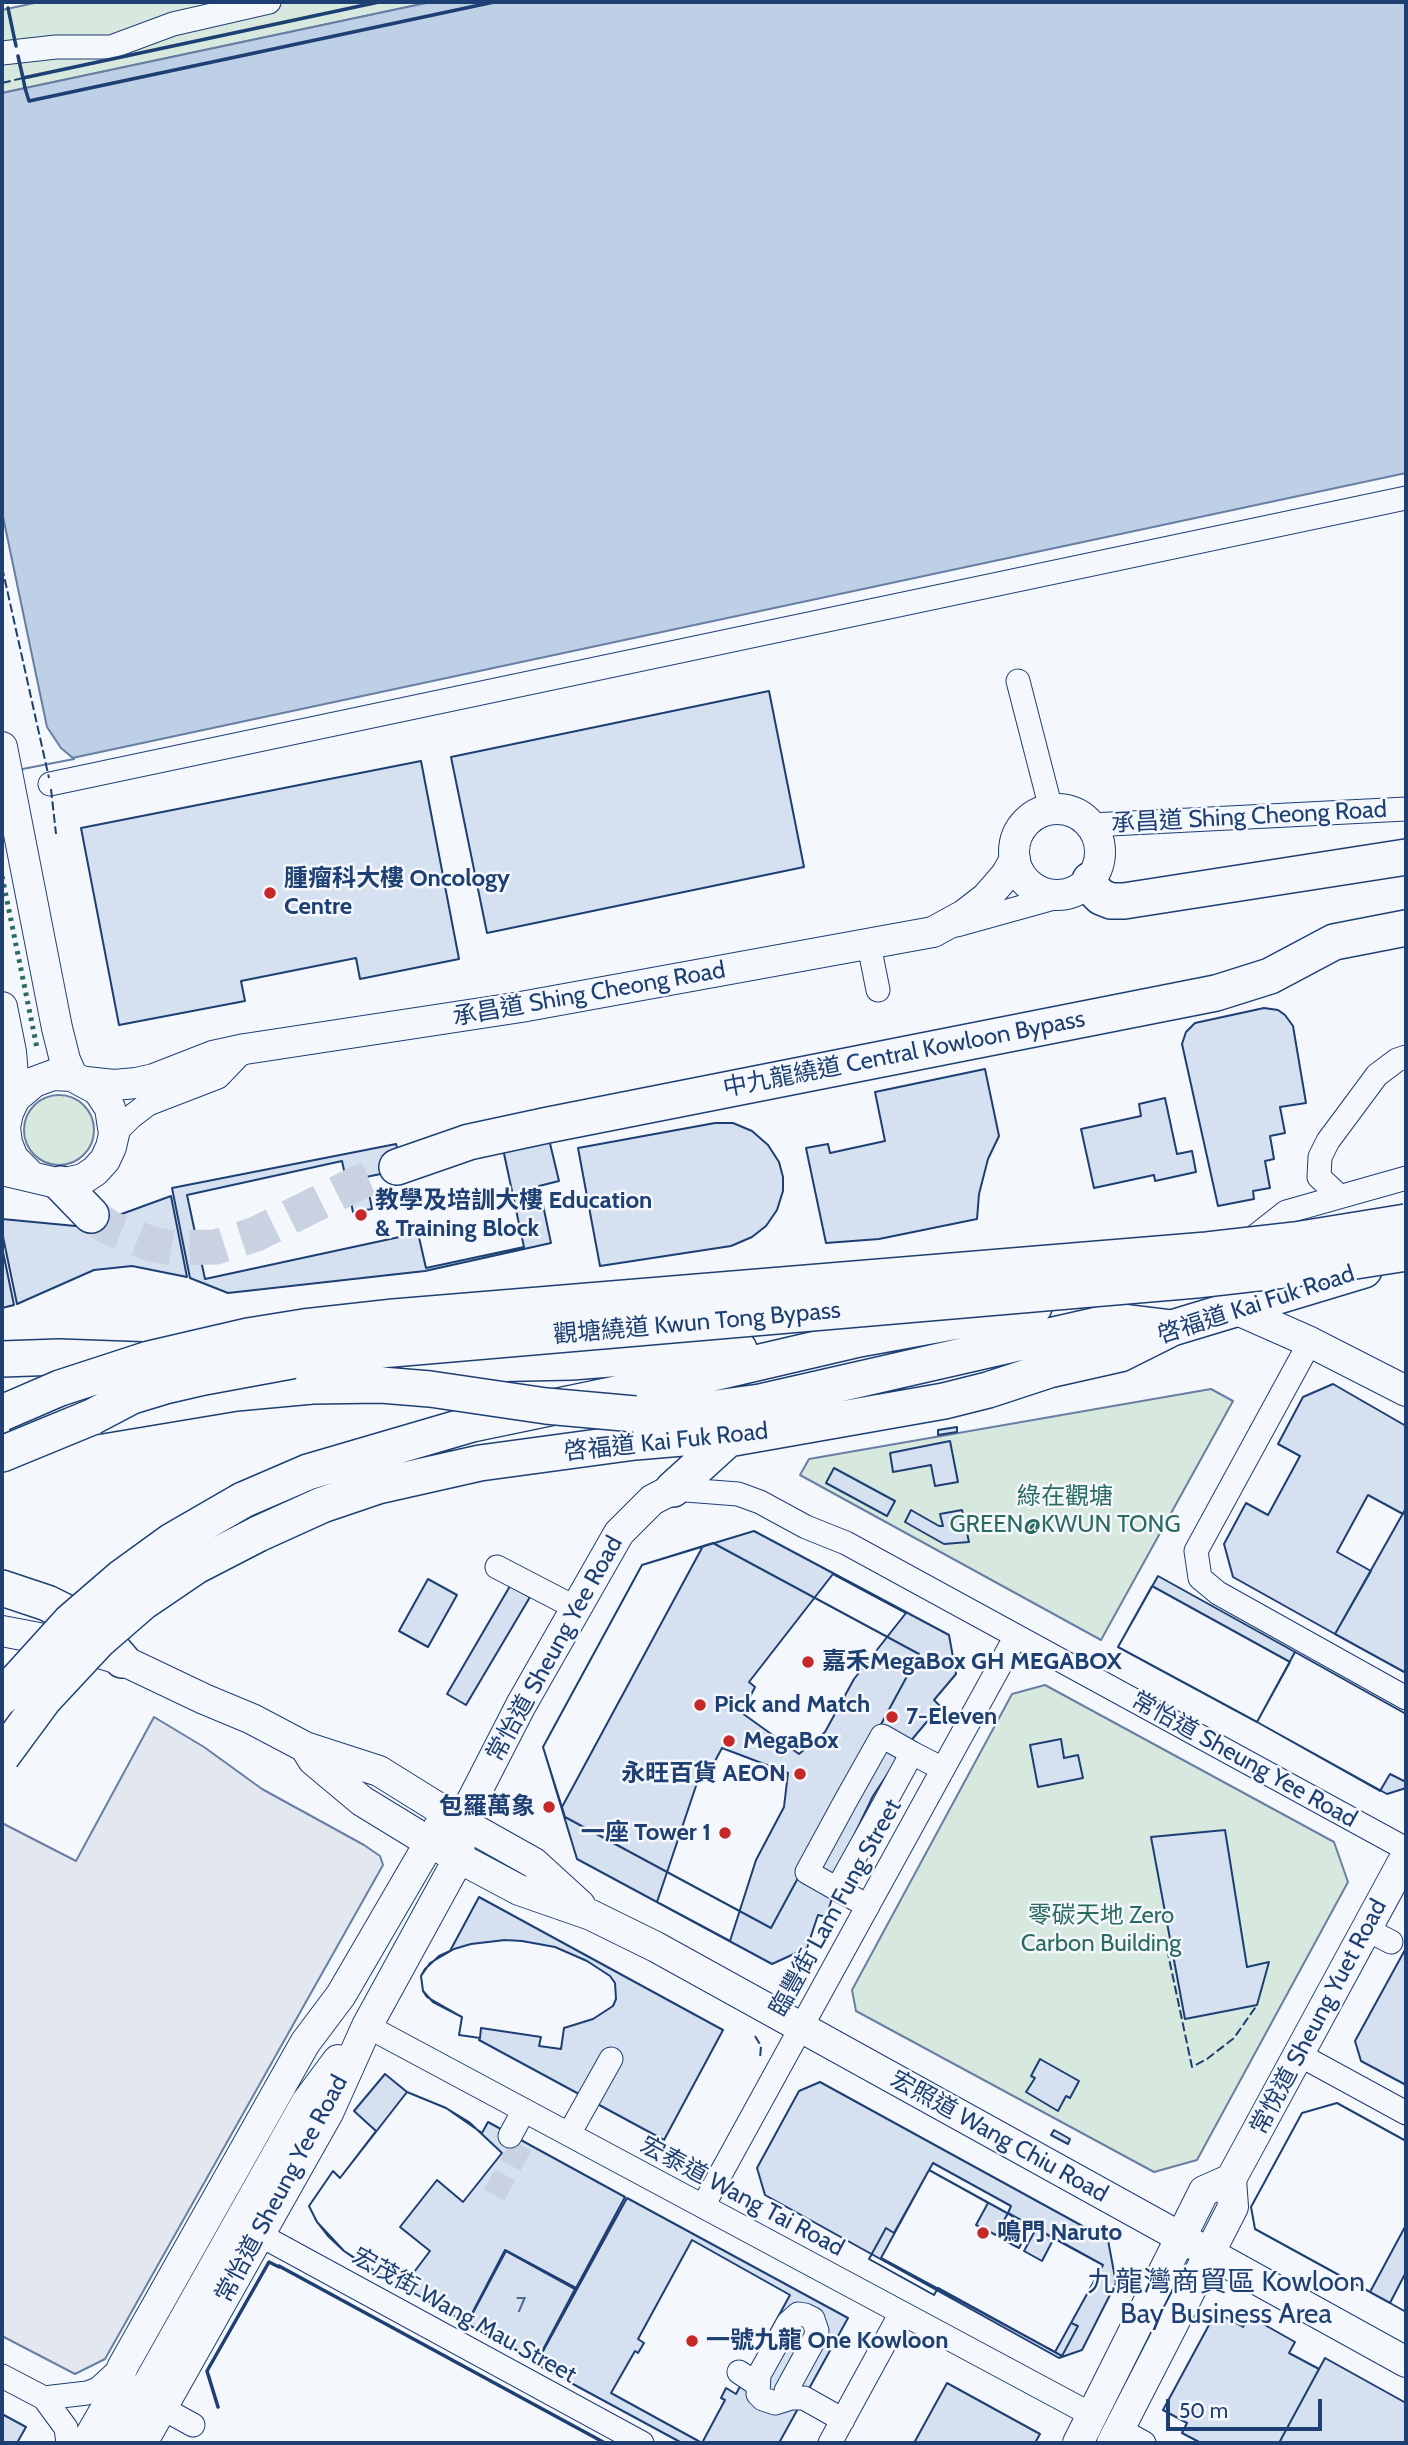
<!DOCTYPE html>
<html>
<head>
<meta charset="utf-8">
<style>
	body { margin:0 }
	#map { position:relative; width:1408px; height:2445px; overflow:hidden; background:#f4f7fb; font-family:Cabin,sans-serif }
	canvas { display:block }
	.frame { position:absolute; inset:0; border:4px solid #1d3f73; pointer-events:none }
	.scale { position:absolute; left:1166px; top:2399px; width:156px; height:32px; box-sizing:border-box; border:4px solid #1d3f73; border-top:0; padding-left:9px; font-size:21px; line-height:24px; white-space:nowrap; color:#1d3f73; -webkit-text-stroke:5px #f4f7fb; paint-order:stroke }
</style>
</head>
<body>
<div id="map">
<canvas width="1408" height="2445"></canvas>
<div class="frame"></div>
<div class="scale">50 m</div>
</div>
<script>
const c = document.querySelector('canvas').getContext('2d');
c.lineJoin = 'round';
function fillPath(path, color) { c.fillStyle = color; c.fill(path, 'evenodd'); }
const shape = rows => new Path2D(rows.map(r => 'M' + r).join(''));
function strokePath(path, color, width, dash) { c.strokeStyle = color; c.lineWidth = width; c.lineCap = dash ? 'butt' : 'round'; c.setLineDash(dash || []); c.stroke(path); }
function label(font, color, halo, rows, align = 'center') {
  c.font = font + ' Cabin,"Noto Sans TC",sans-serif'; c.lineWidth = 5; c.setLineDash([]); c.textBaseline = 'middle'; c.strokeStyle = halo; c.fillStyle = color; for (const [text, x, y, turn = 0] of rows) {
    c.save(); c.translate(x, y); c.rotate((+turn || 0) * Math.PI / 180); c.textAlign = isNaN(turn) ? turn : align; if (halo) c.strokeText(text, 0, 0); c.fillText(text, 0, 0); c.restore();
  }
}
const green = shape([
	[39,2,431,2,2,93,2,10,39,2],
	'24 1130a35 35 0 1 1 70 0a35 35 0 1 1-70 0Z',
	[1211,1389,1233,1401,1101,1640,800,1475,809,1459,1211,1389],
	[1045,1685,1334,1842,1348,1882,1197,2160,1154,2172,856,2011,852,1990,1012,1694,1045,1685]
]);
fillPath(green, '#d7e8df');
strokePath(green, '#687fa3', 2);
const parking = shape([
	[154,1717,204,1747,262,1789,364,1845,380,1856,383,1865,105,2359,75,2374,2,2336,2,1823,76,1861,154,1717]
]);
fillPath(parking, '#e3e8f0');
strokePath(parking, '#687fa3', 2);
const water = shape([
	[431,2,1406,2,1406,473,2,773,2,93,431,2]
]);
fillPath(water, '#bed0e5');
strokePath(water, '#687fa3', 2);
const pier = shape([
	[2,512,47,727,61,748,74,759,2,773,2,512]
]);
fillPath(pier, '#f4f7fb');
strokePath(pier, '#687fa3', 2);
const building = shape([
	[769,691,804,867,487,933,451,757,769,691],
	[421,761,459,959,360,979,356,958,241,981,245,1001,119,1025,81,828,421,761],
	[1264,1008,1278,1010,1285,1015,1293,1026,1306,1103,1280,1107,1285,1133,1270,1136,1274,1159,1265,1161,1270,1188,1253,1191,1254,1199,1218,1206,1182,1044,1186,1032,1195,1023,1264,1008],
	[985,1069,999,1136,988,1159,979,1194,977,1219,879,1239,826,1243,806,1148,828,1144,830,1153,885,1141,875,1092,985,1069],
	[1165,1098,1177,1154,1192,1151,1196,1172,1155,1181,1154,1175,1094,1188,1081,1129,1141,1116,1139,1104,1165,1098],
	[715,1123,733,1123,752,1131,768,1145,779,1162,783,1177,783,1191,777,1210,766,1226,752,1237,731,1246,600,1266,578,1148,715,1123],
	[548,1135,559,1181,539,1186,551,1243,425,1271,228,1293,190,1278,172,1188,396,1144,402,1167,548,1135],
	[503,1149,524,1247,426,1268,418,1233,205,1279,187,1195,342,1161,353,1212,372,1209,366,1177,503,1149],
	[171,1196,187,1277,132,1266,94,1270,17,1304,2,1232,2,1219,86,1227,171,1196],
	[2,1247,14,1305,2,1308,2,1247],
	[1333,1384,1406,1426,1406,1508,1403,1514,1368,1495,1337,1552,1371,1571,1335,1634,1233,1577,1224,1544,1246,1503,1268,1515,1300,1456,1278,1444,1303,1397,1333,1384],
	[957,1427,957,1432,938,1435,938,1430,957,1427],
	[950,1441,958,1482,935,1486,931,1465,893,1472,890,1453,950,1441],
	[834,1468,895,1501,887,1516,826,1483,834,1468],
	[1406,1508,1406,1673,1335,1634,1406,1508],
	[911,1510,939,1526,943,1526,940,1514,962,1510,969,1542,944,1544,905,1522,911,1510],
	[754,1531,949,1635,956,1674,934,1700,940,1706,904,1749,873,1796,849,1846,826,1917,818,1915,807,1948,772,1964,577,1859,543,1747,642,1565,754,1531],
	[713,1543,919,1654,771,1928,565,1817,562,1807,703,1546,713,1543],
	[713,1543,919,1654,771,1928,565,1817,543,1747,642,1565,713,1543],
	[833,1574,906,1613,854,1679,825,1732,799,1754,742,1713,755,1687,749,1682,833,1574],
	[1158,1576,1295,1652,1257,1722,1118,1647,1158,1576],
	[428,1579,457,1595,428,1647,399,1631,428,1579],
	[510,1586,530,1597,466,1705,447,1694,510,1586],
	[1152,1586,1290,1662,1257,1722,1118,1647,1152,1586],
	[1295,1652,1406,1714,1406,1788,1387,1794,1257,1722,1295,1652],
	[1295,1652,1406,1714,1406,1782,1390,1774,1380,1791,1257,1722,1295,1652],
	[1061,1739,1064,1758,1078,1755,1083,1778,1038,1787,1030,1745,1061,1739],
	[722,1748,788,1773,784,1807,756,1860,730,1941,657,1902,701,1771,708,1774,722,1748],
	[1225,1830,1247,1967,1269,1962,1257,2005,1185,2019,1151,1837,1225,1830],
	[479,1897,723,2030,664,2140,479,2040,480,2038,459,2035,462,2017,433,2002,423,1991,421,1976,425,1969,439,1956,450,1951,479,1897],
	[505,1940,522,1941,555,1947,587,1961,610,1976,615,1983,616,1999,613,2006,593,2019,564,2028,561,2049,539,2046,541,2037,481,2028,480,2038,459,2035,462,2017,427,1997,423,1991,421,1976,430,1963,454,1949,471,1944,505,1940],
	[1406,1948,1406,2085,1361,2061,1355,2041,1406,1948],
	[1040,2059,1079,2081,1070,2098,1066,2096,1058,2111,1026,2092,1035,2078,1031,2076,1040,2059],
	[385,2074,407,2092,446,2108,482,2133,488,2122,625,2197,576,2288,505,2250,467,2323,364,2265,344,2251,328,2236,317,2222,309,2206,333,2171,340,2178,376,2131,354,2111,385,2074],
	[820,2082,1108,2240,1116,2283,1082,2350,1059,2358,765,2195,757,2168,799,2091,820,2082],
	[407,2092,446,2108,469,2122,502,2153,463,2202,437,2180,400,2227,430,2251,402,2288,344,2251,317,2222,309,2206,333,2171,340,2178,407,2092],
	[1337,2103,1406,2141,1406,2272,1390,2303,1255,2229,1251,2207,1302,2113,1337,2103],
	[1337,2103,1406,2141,1406,2225,1370,2292,1255,2229,1251,2207,1302,2113,1337,2103],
	[1054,2130,1070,2139,1068,2144,1051,2135,1054,2130],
	[933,2163,1011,2206,1008,2213,1013,2216,1000,2238,1019,2248,1031,2226,1103,2265,1071,2323,1078,2326,1062,2356,938,2288,934,2295,869,2259,886,2228,894,2233,933,2163],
	[929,2170,988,2203,976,2225,996,2235,1008,2213,1103,2265,1071,2323,1078,2326,1062,2356,938,2288,934,2295,869,2259,886,2228,894,2233,929,2170],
	[929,2170,1036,2229,1024,2251,1042,2261,1054,2238,1103,2265,1055,2352,881,2258,929,2170],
	[627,2198,848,2318,779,2443,682,2443,536,2364,627,2198],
	[692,2240,790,2295,736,2394,726,2388,721,2398,725,2400,702,2443,611,2393,635,2351,638,2353,644,2343,638,2339,692,2240],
	[506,2251,575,2289,537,2361,467,2324,506,2251],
	[1406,2272,1406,2312,1390,2303,1406,2272],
	[1406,2272,1406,2312,1390,2303,1406,2272],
	[1216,2312,1243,2327,1249,2316,1295,2342,1289,2353,1319,2369,1279,2443,1201,2443,1182,2433,1187,2423,1163,2410,1216,2312],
	[1325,2358,1406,2403,1406,2443,1279,2443,1325,2358],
	[947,2383,1040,2434,1035,2443,914,2443,947,2383],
	[2,2414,26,2427,17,2443,2,2443,2,2414]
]);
fillPath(building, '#d5e0f0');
strokePath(building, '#1d3f73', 2);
strokePath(shape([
	[494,2195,523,2142]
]), '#c9d2e0', 23, [23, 11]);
strokePath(shape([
	[91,1215,110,1228,151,1244,173,1248,216,1247,256,1234,358,1183,397,1167]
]), '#c9d2e0', 35, [35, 18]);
const minor = shape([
	[2,53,56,47,111,47,173,24,269,2],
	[1018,681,1051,809],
	[50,784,1406,498],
	[1091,825,1406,809],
	[957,925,1065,895],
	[869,945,878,990],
	[114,1134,131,1117,148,1104,218,1077,245,1049],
	[1338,1195,1319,1177,1320,1157,1328,1141,1377,1075,1397,1060,1406,1057],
	[1244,1245,1286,1212,1406,1178],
	[1310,1342,1196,1551,1200,1578,1218,1593,1406,1698],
	[673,1489,738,1494,760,1502,806,1527,846,1543,1406,1849],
	[497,1567,576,1608],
	[837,1889,807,1872,845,1802,882,1736,912,1753],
	[868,1906,837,1889,876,1819,912,1753,943,1769],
	[1366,1929,1391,1942],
	[367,2026,1092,2415],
	[1298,2054,1406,2113],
	[569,2134,611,2059],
	[510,2136,524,2110],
	[703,2206,1016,1636],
	[260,2235,642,2443],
	[739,2372,757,2384],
	[2,2376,44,2398,66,2428,68,2443],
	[44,2398,87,2393,98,2389,122,2367],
	[789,2398,786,2391,815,2338,817,2331,813,2319,805,2315,798,2314,788,2323,759,2375,758,2394,763,2399,775,2403,791,2398,804,2398,843,2420],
	[162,2408,193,2425],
	[1119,2429,1144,2443],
	[830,2443,901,2313]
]);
const major = shape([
	[2,747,57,1028,65,1060,72,1076],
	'1014 852a43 43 0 1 1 86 0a43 43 0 1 1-86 0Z',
	[2,1007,11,1052,15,1098],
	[86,1082,114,1085,136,1083,154,1079,213,1056,245,1049,521,1007,933,932,964,915,986,898,1006,875,1015,859],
	[2,1170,61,1184,83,1179,95,1171,105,1160,111,1147,114,1134,110,1108,98,1090,72,1076,53,1075,34,1082,15,1098,8,1113,5,1127,7,1143,13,1158,31,1176],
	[1233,1308,1310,1342,1406,1391],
	[2,1631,70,1644,122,1660,204,1699,252,1719,305,1747,379,1771,461,1822,534,1863,580,1905],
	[305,1747,313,1760,362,1801,429,1842,519,1890,591,1915,656,1947,1406,2362],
	[86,2443,108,2405,123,2366,305,2043,341,1995,440,1825],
	[115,2443,306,2103,338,2060],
	[142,2443,328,2113,367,2026,459,1858,461,1822,521,1705,619,1533,652,1500,673,1489],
	[1078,2443,1204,2191,1231,2179],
	[1112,2443,1233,2207,1231,2179,1406,1856]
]);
const highway = shape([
	[1090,880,1093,889,1101,897,1111,901,1124,901,1406,857],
	[397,1167,469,1142,548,1125,1216,993,1270,976,1334,942,1406,928],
	[61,1184,91,1215],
	[2,1359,59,1357,142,1360],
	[344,1367,571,1362,739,1349],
	[635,1414,680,1413,760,1402,1115,1321,1172,1328],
	[2,1454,92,1417,236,1393,312,1386],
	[673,1489,728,1439],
	[243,1500,308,1472,472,1424,679,1381,859,1339,1034,1307],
	[258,1534,322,1505,378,1486,480,1463,635,1442,694,1437,728,1439,944,1401,988,1390,1049,1370,1120,1354,1172,1328,1364,1270],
	[2,1588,47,1603,93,1626,122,1660]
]);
strokePath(minor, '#1d3f73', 25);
strokePath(major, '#1d3f73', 32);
strokePath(highway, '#1d3f73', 38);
strokePath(minor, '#f4f7fb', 23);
strokePath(major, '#f4f7fb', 30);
strokePath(highway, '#f4f7fb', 35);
const highwayBridge = shape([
	[312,1386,381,1385,430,1389,546,1406,635,1414],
	[2,1413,60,1388,149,1359,248,1336,304,1327,394,1317,1207,1250,1295,1240,1406,1222],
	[92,1417,132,1396,165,1386,204,1377,307,1358,369,1351,1196,1280,1336,1264,1406,1253],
	[2,1697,70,1622,121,1578,172,1541,243,1500],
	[2,1756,44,1699,98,1641,143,1602,196,1566,258,1534]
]);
strokePath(highwayBridge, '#1d3f73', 38, []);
strokePath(highwayBridge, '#f4f7fb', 35);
strokePath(shape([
	[2,876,37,1048]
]), '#2c6c60', 5, [3.5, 5]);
strokePath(shape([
	[2,83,23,78],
	[2,567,49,778],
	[51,789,56,834],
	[1167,1949,1192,2067,1207,2059,1234,2038,1257,2005],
	[755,2036,761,2046,760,2058]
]), '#1d3f73', 2, [9, 3.5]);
strokePath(shape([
	[379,2,23,78,25,88,29,101,494,2],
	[8,8,16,46],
	[18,56,23,78],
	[279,2266,605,2443],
	[218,2407,207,2371,269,2262,279,2267]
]), '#1d3f73', 3.5);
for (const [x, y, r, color] of [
	[270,893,7,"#c62828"],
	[361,1215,7,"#c62828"],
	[808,1662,7,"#c62828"],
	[700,1705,7,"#c62828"],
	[892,1717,7,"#c62828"],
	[729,1741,7,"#c62828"],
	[800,1774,7,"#c62828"],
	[549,1807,7,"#c62828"],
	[725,1833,7,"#c62828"],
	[983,2233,7,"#c62828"],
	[692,2341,7,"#c62828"]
]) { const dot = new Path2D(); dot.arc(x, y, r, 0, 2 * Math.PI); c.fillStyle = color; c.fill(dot); strokePath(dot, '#f4f7fb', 2.5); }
label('21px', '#4b6792', null, [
	["7",521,2306]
]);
label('24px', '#1d3f73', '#f4f7fb', [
	["承昌道 Shing Cheong Road",1249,817,-3],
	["承昌道 Shing Cheong Road",589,994,-10],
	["中九龍繞道 Central Kowloon Bypass",904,1054,-11],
	["啓福道 Kai Fuk Road",1256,1305,-18],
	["觀塘繞道 Kwun Tong Bypass",697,1323,-5],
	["啓福道 Kai Fuk Road",666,1442,-6],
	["常怡道 Sheung Yee Road",555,1649,-61],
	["常怡道 Sheung Yee Road",1244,1760,29],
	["臨豐街 Lam Fung Street",836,1908,-61],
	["常悅道 Sheung Yuet Road",1319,2017,-62],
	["宏照道 Wang Chiu Road",999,2137,29],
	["常怡道 Sheung Yee Road",282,2189,-62],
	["宏泰道 Wang Tai Road",742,2197,28],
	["宏茂街 Wang Mau Street",464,2316,29]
]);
label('bold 24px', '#1d3f73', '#f4f7fb', [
	["腫瘤科大樓 Oncology",284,879],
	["Centre",284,907],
	["教學及培訓大樓 Education",375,1201],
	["& Training Block",375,1229],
	["嘉禾MegaBox GH MEGABOX",822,1662],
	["Pick and Match",714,1705],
	["7-Eleven",906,1717],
	["MegaBox",743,1741],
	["永旺百貨 AEON",786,1774,"right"],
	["包羅萬象",535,1807,"right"],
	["一座 Tower 1",711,1833,"right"],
	["鳴門 Naruto",997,2233],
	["一號九龍 One Kowloon",706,2341]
], 'left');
label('24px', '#2c6c60', '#f4f7fb', [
	["綠在觀塘",1065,1497],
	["GREEN@KWUN TONG",1065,1525],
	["零碳天地 Zero",1101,1916],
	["Carbon Building",1101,1944]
]);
label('28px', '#1d3f73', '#f4f7fb', [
	["九龍灣商貿區 Kowloon",1226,2283],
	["Bay Business Area",1226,2315]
]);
</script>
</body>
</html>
